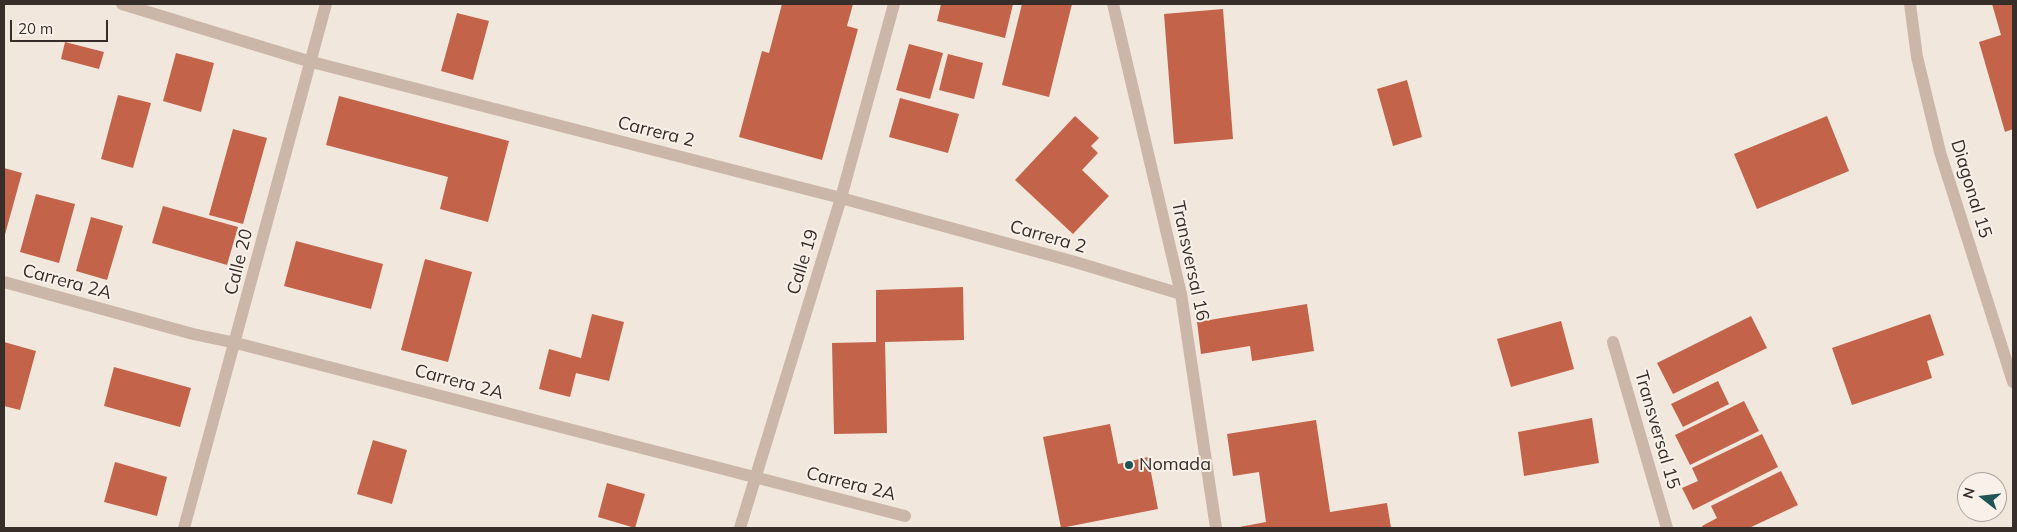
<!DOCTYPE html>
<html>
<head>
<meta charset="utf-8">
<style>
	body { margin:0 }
	#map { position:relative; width:2017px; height:532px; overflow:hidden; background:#f2e7dd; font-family:Mulish,sans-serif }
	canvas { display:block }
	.frame { position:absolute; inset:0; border:5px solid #372d29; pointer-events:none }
	.north { position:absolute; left:1957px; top:472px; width:50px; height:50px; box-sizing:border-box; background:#f9f1e9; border:1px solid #aba39c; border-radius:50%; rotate:286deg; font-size:14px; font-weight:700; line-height:20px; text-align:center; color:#372d29 }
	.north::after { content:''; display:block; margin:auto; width:18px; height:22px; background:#1f5557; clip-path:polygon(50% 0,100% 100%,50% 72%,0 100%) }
	.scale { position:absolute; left:10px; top:20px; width:98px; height:22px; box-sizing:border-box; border:2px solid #372d29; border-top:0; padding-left:6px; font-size:15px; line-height:18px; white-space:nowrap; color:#372d29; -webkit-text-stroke:4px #f9f1e9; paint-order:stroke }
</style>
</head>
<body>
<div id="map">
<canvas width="2017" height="532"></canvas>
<div class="frame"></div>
<div class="north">N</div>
<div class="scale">20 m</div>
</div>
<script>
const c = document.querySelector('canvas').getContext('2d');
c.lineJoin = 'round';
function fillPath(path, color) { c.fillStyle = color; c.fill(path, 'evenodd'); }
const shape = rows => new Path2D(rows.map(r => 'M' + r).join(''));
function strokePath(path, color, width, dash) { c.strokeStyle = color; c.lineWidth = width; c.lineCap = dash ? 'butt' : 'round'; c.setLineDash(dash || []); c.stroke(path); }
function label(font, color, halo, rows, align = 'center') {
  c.font = font + ' Mulish,sans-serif'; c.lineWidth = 4; c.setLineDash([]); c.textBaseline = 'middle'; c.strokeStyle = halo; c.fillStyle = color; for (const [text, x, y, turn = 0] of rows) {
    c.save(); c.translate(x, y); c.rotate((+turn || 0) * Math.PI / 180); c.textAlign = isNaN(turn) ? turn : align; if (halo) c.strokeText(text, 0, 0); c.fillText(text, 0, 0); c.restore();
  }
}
fillPath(shape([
	[782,4,853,4,847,26,858,29,822,160,739,137,762,51,769,53],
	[941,4,1013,4,1005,38,937,21],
	[1022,4,1072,4,1049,97,1002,85],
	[1992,4,2013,4,2013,129,2005,132,1979,42,2001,35],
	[1223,9,1233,139,1174,144,1164,14],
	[457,13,489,21,473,80,441,71],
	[65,42,104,52,99,69,61,59],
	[909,44,943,53,930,99,896,90],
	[176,53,214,63,201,112,163,101],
	[948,54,983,63,974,99,939,90],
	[1407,80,1422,137,1393,146,1377,89],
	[118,95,151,103,133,168,101,159],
	[339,96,509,141,488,222,440,209,448,177,326,145],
	[900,98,959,114,948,153,889,137],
	[1075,116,1099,138,1091,146,1098,153,1082,170,1109,196,1073,234,1015,180],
	[1827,116,1849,171,1757,209,1734,154],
	[233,129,267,138,243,224,209,215],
	[4,168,22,173,4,238],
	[36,194,75,204,59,263,20,252],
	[163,206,238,227,227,265,152,243],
	[91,217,123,226,107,280,76,271],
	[296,241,383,264,371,309,284,286],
	[425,259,472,272,448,362,401,350],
	[963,287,964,340,885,342,887,433,834,434,832,343,876,342,876,290],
	[1307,304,1314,351,1252,361,1250,346,1201,354,1197,322],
	[592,314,624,322,609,381,576,373,570,397,539,389,549,349,581,358],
	[1930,314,1944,355,1927,361,1932,378,1852,405,1832,348],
	[1751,316,1767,348,1673,394,1657,363],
	[1561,321,1574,369,1511,387,1497,339],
	[4,342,36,351,20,410,4,406],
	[114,367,191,388,180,427,104,406],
	[1718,381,1729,404,1683,427,1671,404],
	[1744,401,1759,431,1690,465,1675,435],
	[1592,418,1599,463,1524,476,1518,432],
	[1316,420,1330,512,1387,503,1391,528,1234,528,1266,522,1259,472,1233,476,1227,434],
	[1110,424,1118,464,1148,457,1158,509,1061,528,1043,437],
	[1762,434,1778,467,1693,510,1682,488,1698,481,1692,468],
	[373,440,407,450,392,504,357,494],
	[115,462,167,477,157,516,104,502],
	[1781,471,1798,505,1749,528,1703,528,1702,526,1717,518,1711,506],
	[607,483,645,494,635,528,598,517]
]), '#c36349');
strokePath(shape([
	[122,4,308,61,841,198,1075,262,1181,294],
	[1113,4,1181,294,1216,528],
	[1910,4,1917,57,1940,152,2013,382],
	[4,282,193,334,236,343,905,516],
	[1613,342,1667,528],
	[184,528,326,4],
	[740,528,841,198,894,4]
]), '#cab7a9', 12);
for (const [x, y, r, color] of [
	[1129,465,5,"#1f5557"]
]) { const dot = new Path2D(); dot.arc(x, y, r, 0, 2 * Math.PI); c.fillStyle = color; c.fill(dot); strokePath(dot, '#f9f1e9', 2); }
label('18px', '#372d29', '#f9f1e9', [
	["Carrera 2",656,132,14],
	["Diagonal 15",1971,189,73],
	["Carrera 2",1048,237,16],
	["Transversal 16",1190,261,78],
	["Calle 20",239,262,-76],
	["Calle 19",803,262,-73],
	["Carrera 2A",67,282,15],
	["Carrera 2A",459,382,15],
	["Transversal 15",1657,430,74],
	["Carrera 2A",851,484,14]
]);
label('18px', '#372d29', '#f9f1e9', [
	["Nomada",1139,465]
], 'left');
</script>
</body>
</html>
